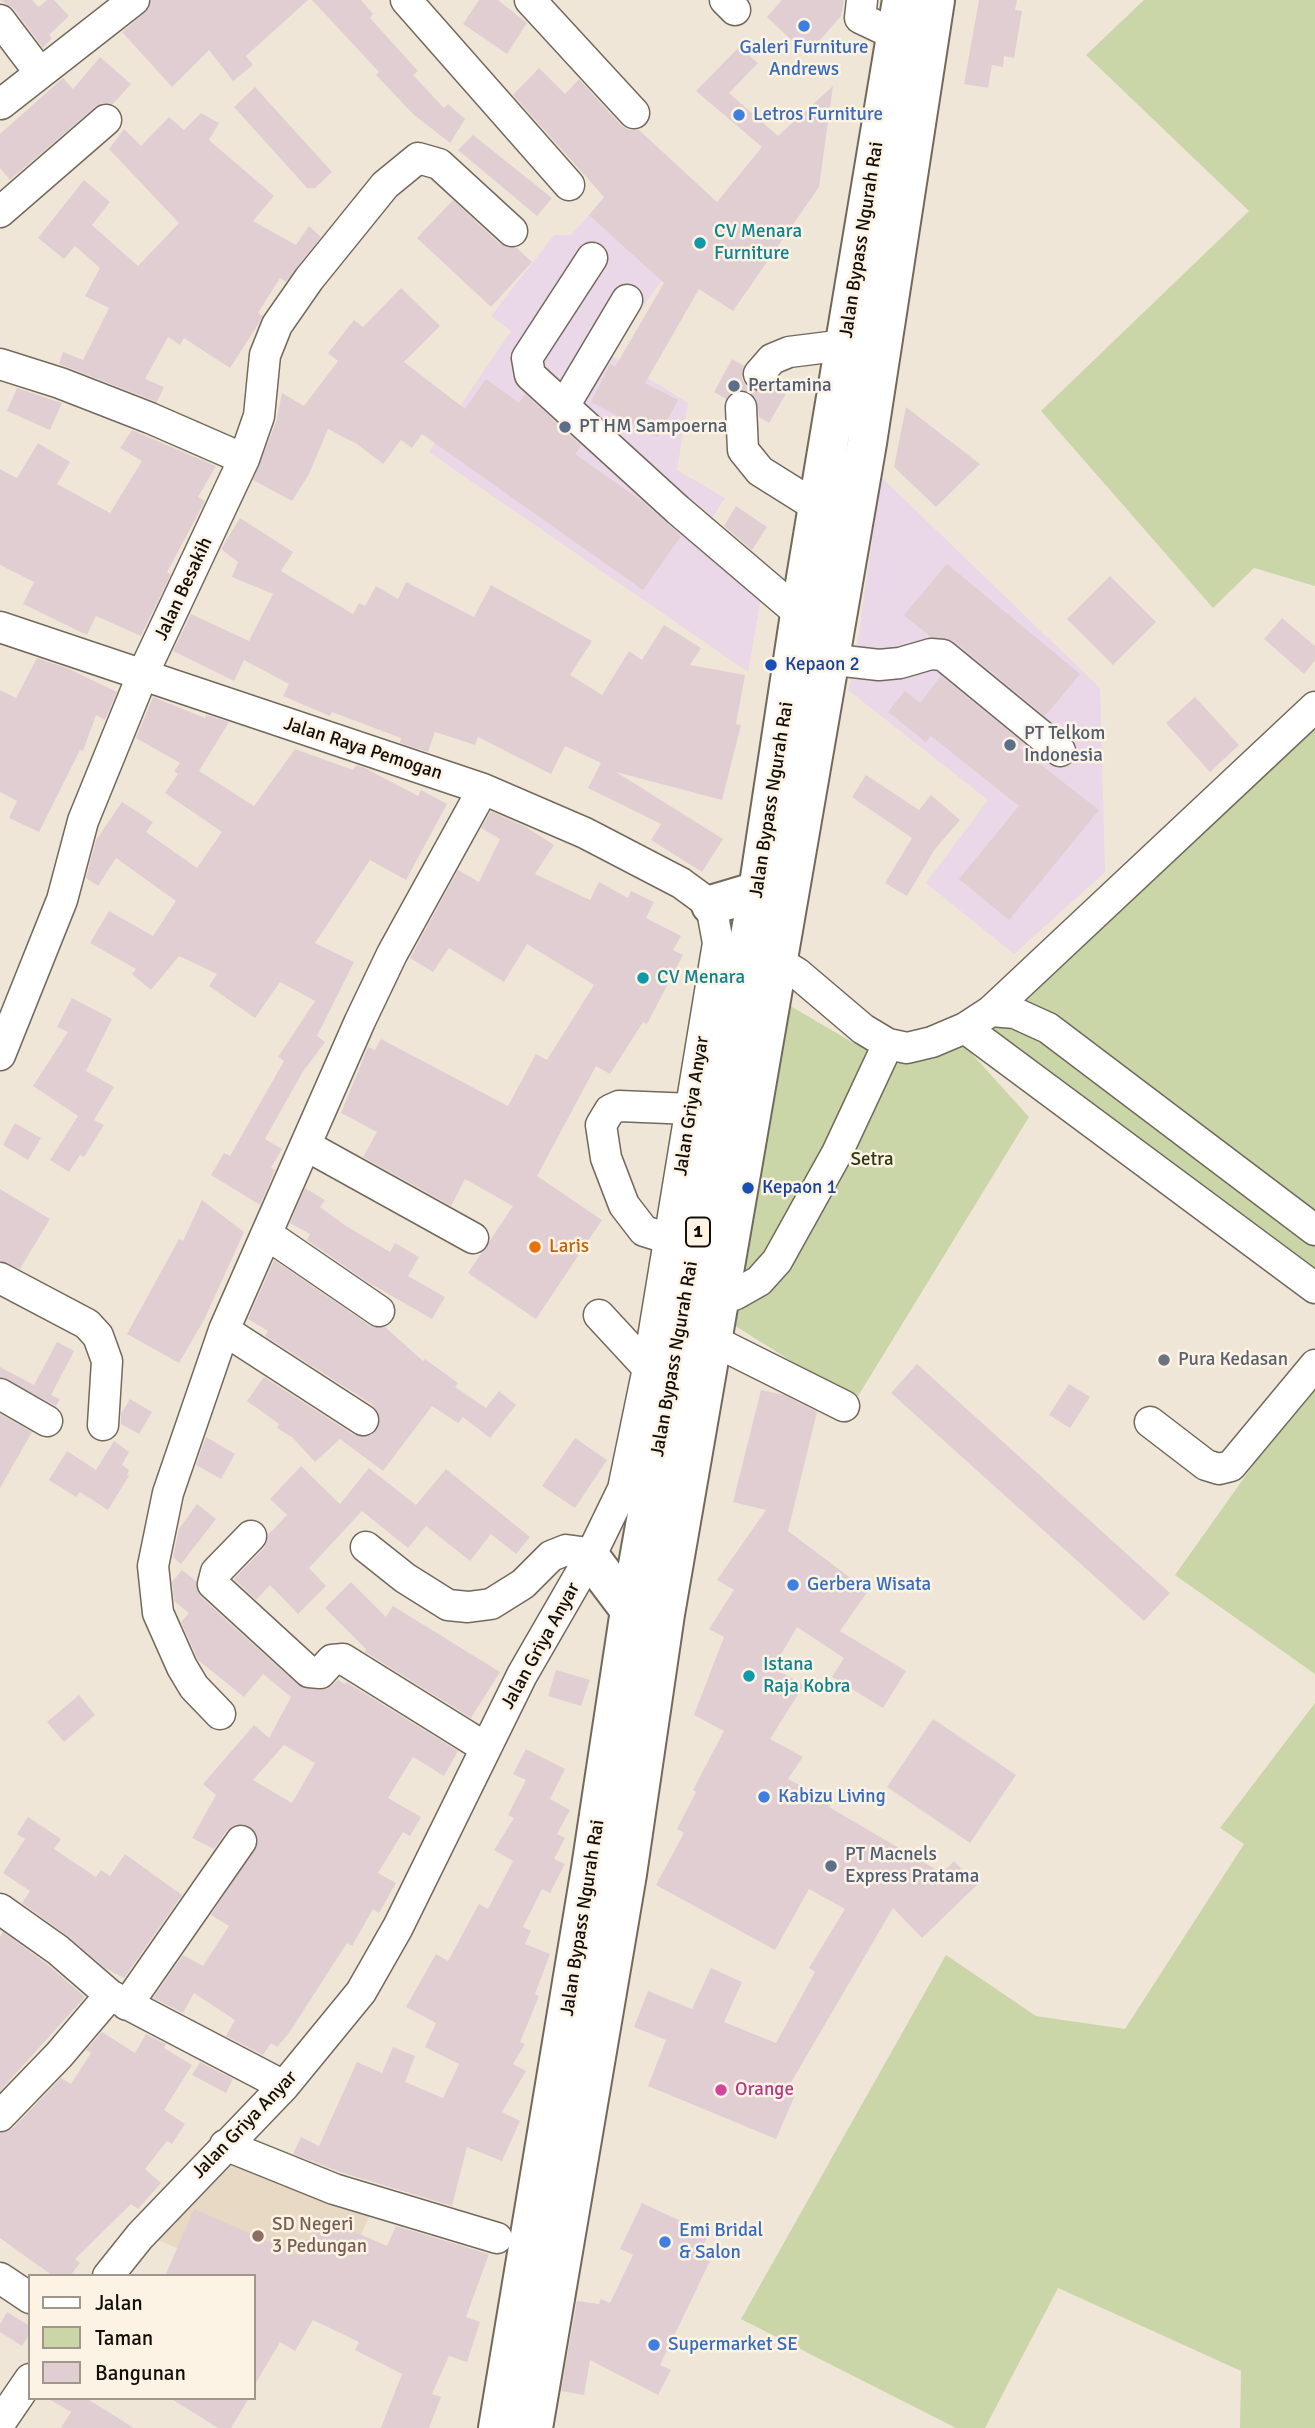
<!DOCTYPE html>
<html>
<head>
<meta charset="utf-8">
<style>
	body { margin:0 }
	#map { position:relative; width:1315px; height:2428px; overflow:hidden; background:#f0e6d7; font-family:Signika,sans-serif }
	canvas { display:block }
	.legend { position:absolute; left:28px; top:2274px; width:228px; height:126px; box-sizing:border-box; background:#fdf3e4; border:2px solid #9f978c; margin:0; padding:9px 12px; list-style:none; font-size:21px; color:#120e09 }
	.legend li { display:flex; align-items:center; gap:14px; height:35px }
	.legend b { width:35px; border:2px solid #9f978c }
</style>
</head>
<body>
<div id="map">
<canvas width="1315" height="2428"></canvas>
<ul class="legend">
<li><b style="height:9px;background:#fff"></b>Jalan</li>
<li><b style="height:19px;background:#cad6a8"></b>Taman</li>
<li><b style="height:19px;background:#e1ced3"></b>Bangunan</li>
</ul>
</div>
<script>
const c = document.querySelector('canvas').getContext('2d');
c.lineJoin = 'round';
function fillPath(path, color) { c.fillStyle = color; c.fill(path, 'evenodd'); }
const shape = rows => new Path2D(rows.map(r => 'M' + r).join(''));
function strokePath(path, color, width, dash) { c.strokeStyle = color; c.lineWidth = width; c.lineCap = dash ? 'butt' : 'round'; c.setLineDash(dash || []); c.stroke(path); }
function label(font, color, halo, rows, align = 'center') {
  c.font = font + ' Signika,sans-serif'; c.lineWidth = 5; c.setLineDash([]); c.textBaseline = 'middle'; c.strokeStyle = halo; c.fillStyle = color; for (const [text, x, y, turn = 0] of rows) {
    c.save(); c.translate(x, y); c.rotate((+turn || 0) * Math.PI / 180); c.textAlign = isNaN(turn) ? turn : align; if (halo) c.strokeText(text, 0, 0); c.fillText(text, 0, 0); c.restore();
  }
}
fillPath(shape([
	[589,215,662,280,609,354,688,403,677,470,725,498,705,529,765,575,748,672,429,452,511,331,491,316,554,235,571,235],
	[881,477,1100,688,1105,872,1014,954,926,883,988,800,848,690,853,674]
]), '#ead7e7');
fillPath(shape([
	[228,2157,373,2208,326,2314,254,2282,254,2276,239,2276,154,2238]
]), '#e7d9c3');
fillPath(shape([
	[1144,0,1315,0,1315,586,1254,568,1213,608,1041,411,1249,211,1086,55],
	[1315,714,1315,1303,963,1044,1029,1117,855,1401,729,1322,787,1004,857,1045,901,1050,959,1041],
	[1315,1378,1315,1674,1175,1575],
	[1315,1703,1315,2428,1240,2428,1241,2371,1058,2288,985,2428,956,2428,741,2319,946,1955,1036,2016,1125,2029,1244,1844,1220,1828]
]), '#cad6a8');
fillPath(shape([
	[0,0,32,0,39,7,47,0,54,0,69,16,49,35,52,38,43,48,14,9],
	[151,0,308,0,246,56,253,65,233,81,209,50,172,87,122,32,145,13],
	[312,0,361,0,373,14,370,18,418,71,413,75,444,108,448,104,465,119,450,143,413,114,376,75,379,72],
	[479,0,498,0,527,23,507,54,463,24],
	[782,0,844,0,841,16,807,55,767,17],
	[979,0,1017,0,1015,10,1022,11,1014,58,1004,56,1003,67,992,65,988,88,964,84],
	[739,47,758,63,729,93,778,136,833,86,819,187,733,311,699,289,645,383,678,400,658,437,591,402,610,364,615,367,664,283,589,215,604,197,513,95,539,68,565,94,579,79,621,125,629,130,639,130,717,202,762,147,696,91],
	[100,57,131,84,113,104,103,103,95,107,10,180,0,168,0,134,63,78,73,89],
	[255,87,332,172,315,188,307,188,234,107],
	[201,113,219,123,209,140,274,196,253,221,296,245,309,226,321,237,286,282,280,278,258,313,262,316,259,323,230,368,184,338,180,345,168,337,145,379,164,387,157,402,59,364,63,352,83,360,109,308,85,296,100,268,75,246,64,259,38,238,84,180,110,202,92,225,138,266,179,223,109,149,124,129,141,146,169,117,184,130],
	[473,135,552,198,537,216,458,150],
	[453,200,500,244,517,248,532,262,491,307,417,238],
	[401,288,440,326,404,362,465,409,486,379,519,403,525,394,581,446,575,454,643,502,681,536,643,590,422,434,412,448,401,440,383,464,357,444,328,429,309,474,292,501,253,480,276,422,282,393,304,406,338,361,328,353,354,320,363,327],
	[732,359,744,366,742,379,748,388,764,391,775,383,788,390,769,423,759,417,756,398,750,392,740,390,726,399,714,392],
	[17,388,62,403,50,430,7,411],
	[906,407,980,464,936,507,894,467],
	[132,430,216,466,198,497,205,501,167,572,171,574,141,636,96,616,87,635,23,604,34,582,0,565,0,469,17,478,38,443,70,462,57,484,110,513,142,461,120,448],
	[736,506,767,527,752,550,724,526],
	[240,518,293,552,281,571,353,614,359,603,365,606,376,586,398,599,406,582,474,617,491,585,592,641,570,675,602,695,629,651,642,660,664,625,701,648,690,665,745,675,736,724,741,725,722,800,616,772,723,839,702,872,651,840,661,824,588,788,601,763,565,746,551,774,478,737,475,745,435,732,428,752,400,743,401,738,332,712,330,716,283,696,289,684,244,660,234,681,173,651,191,614,249,641,273,594,232,577,238,562,221,549],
	[947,564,1080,674,1045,716,954,641,931,637,904,615],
	[1110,576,1156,622,1113,665,1067,619],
	[1282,618,1315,646,1315,660,1304,674,1264,639],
	[37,658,69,669,117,692,105,720,96,715,83,751,80,750,39,832,9,818,17,801,0,792,0,690,16,698],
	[941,676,1023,743,1019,748,1099,810,1009,920,959,879,1019,806,931,736,926,742,888,712,905,691,920,703],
	[153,697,205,718,206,715,229,722,199,771,254,806,295,749,353,770,356,765,365,768,418,796,421,790,447,804,406,880,370,860,315,943,354,962,317,1036,325,1042,302,1073,265,1139,282,1149,271,1168,275,1170,260,1205,211,1175,224,1153,230,1156,284,1061,278,1057,315,1001,280,982,255,1018,209,986,217,974,179,956,151,990,132,974,136,969,90,943,109,911,153,936,176,901,116,858,98,886,86,878,96,840,122,802,153,822,146,832,197,868,222,832,165,793,178,774,174,771,180,763,136,738],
	[1195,697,1239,745,1210,772,1166,723],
	[866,775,919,810,931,795,960,820,935,849,907,896,885,883,912,838,852,797],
	[491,811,526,827,554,845,535,874,590,900,599,882,628,898,631,891,654,902,646,918,681,936,673,950,683,955,647,1024,643,1022,610,1074,596,1066,537,1176,602,1220,536,1319,468,1273,513,1206,465,1179,451,1206,363,1157,377,1132,341,1113,368,1047,375,1050,381,1039,508,1106,536,1054,547,1060,594,985,527,944,504,982,449,948,433,972,410,958,458,870,479,882,500,839,481,828],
	[72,998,112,1019,86,1071,114,1087,94,1120,104,1125,84,1157,80,1155,69,1172,50,1160,78,1116,33,1086,68,1032,57,1027],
	[15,1123,41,1138,28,1160,3,1145],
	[305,1188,325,1200,320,1207,346,1226,390,1252,395,1243,419,1257,408,1276,445,1297,432,1319,366,1281,307,1240,310,1234,290,1223],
	[0,1189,50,1219,20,1269,0,1261],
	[202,1200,244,1232,204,1320,179,1363,127,1334,179,1239,183,1241],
	[274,1260,369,1325,385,1327,423,1361,425,1359,458,1383,455,1387,486,1408,499,1391,516,1405,490,1438,463,1417,458,1423,432,1406,383,1471,340,1439,315,1462,293,1438,277,1428,279,1424,247,1401,264,1377,354,1435,372,1435,380,1420,373,1405,265,1336,268,1331,248,1319],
	[57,1342,74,1351,51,1395,60,1399,56,1406,0,1377,0,1367,34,1385],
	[917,1364,1170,1593,1144,1621,891,1393],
	[1069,1384,1090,1397,1070,1428,1049,1415],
	[761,1390,784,1395,817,1412,788,1531,868,1591,840,1631,906,1671,883,1708,832,1677,844,1658,797,1627,773,1668,804,1685,770,1739,803,1757,788,1779,832,1802,829,1807,942,1873,954,1861,977,1885,922,1938,893,1908,786,2091,795,2095,776,2139,648,2086,666,2040,634,2027,648,1991,692,2009,711,1968,742,1982,724,2022,776,2043,815,1972,809,1968,845,1909,809,1889,775,1950,656,1885,684,1833,677,1829,696,1792,693,1790,724,1731,694,1715,724,1637,709,1629,734,1590,717,1580,766,1510,733,1502],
	[130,1399,152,1412,139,1434,121,1424,121,1414],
	[0,1414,32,1432,0,1488],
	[206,1437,235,1454,221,1479,196,1465],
	[575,1438,607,1460,575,1508,542,1486],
	[114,1441,129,1452,122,1465,129,1470,127,1475,129,1476,108,1510,80,1492,76,1497,49,1480,67,1451,96,1470],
	[301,1466,340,1504,369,1468,416,1505,446,1469,530,1537,516,1554,491,1534,470,1561,426,1526,408,1548,362,1511,309,1568,326,1586,298,1614,270,1585,256,1600,234,1579,264,1548,268,1535,287,1515,270,1499],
	[197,1504,216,1519,181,1564,173,1557,179,1529],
	[182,1570,196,1581,201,1597,298,1685,319,1690,327,1689,338,1680,345,1684,346,1682,458,1751,444,1776,413,1757,388,1798,421,1817,410,1836,403,1832,378,1873,396,1883,379,1913,373,1909,352,1946,347,1943,289,2033,277,2047,271,2043,263,2055,226,2036,235,2020,194,1993,183,2013,153,1998,183,1955,203,1966,229,1926,211,1915,258,1843,256,1833,242,1824,227,1830,214,1849,192,1838,216,1795,203,1784,254,1725,269,1738,291,1697,263,1674,244,1697,198,1660,181,1622,189,1613,174,1601,172,1582],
	[284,1745,315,1763,292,1803,253,1780],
	[351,1582,386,1617,393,1606,500,1672,471,1718,365,1652,366,1649,325,1608],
	[556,1670,590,1680,581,1706,548,1696],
	[79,1695,95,1715,64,1742,47,1722],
	[933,1719,1016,1775,970,1843,887,1787],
	[526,1749,565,1769,550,1799,570,1810,557,1834,565,1838,554,1859,565,1864,550,1893,542,1889,523,1927,531,1931,525,1944,550,1954,535,1994,539,1996,520,2042,525,2044,513,2064,526,2071,502,2112,520,2121,502,2161,467,2147,452,2206,340,2172,293,2154,301,2137,319,2146,357,2062,382,2073,393,2047,415,2056,405,2082,443,2098,459,2064,425,2047,436,2023,406,2007,436,1954,448,1961,479,1904,488,1909,513,1861,494,1850,514,1818,508,1815,526,1780,513,1774],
	[28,1817,61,1839,54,1849,96,1877,101,1870,110,1876,125,1854,182,1895,124,1978,105,1968,68,1936,22,1903,30,1891,3,1873,25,1839,17,1834],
	[3,1932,47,1964,85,1997,0,2091,0,1937],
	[102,2032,135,2053,146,2034,166,2044,164,2048,192,2065,164,2110,185,2124,172,2144,167,2141,145,2169,161,2183,138,2209,131,2204,75,2259,80,2263,70,2276,53,2276,0,2238,0,2133,13,2128,61,2078,71,2084,91,2053,86,2050],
	[200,2062,233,2079,226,2093,192,2075],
	[642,2203,709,2234,700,2252,712,2257,660,2365,671,2370,658,2395,590,2360,584,2395,561,2391,577,2301,599,2304,601,2299,610,2303,633,2255,620,2249],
	[194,2209,304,2257,321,2217,387,2246,396,2226,489,2254,466,2317,480,2322,467,2362,449,2356,432,2394,441,2397,429,2428,381,2428,402,2374,355,2350,359,2342,313,2320,295,2351,280,2342,254,2386,254,2276,165,2276],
	[7,2312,30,2326,30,2333,22,2346,0,2332,0,2324],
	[47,2398,86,2398,134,2428,61,2428,71,2412],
	[170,2398,249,2398,231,2428,218,2428]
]), '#e1ced3');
const minor = shape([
	[406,0,569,185],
	[530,0,634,113],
	[725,0,735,10],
	[862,0,860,18,896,35],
	[0,20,40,73],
	[1,104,134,0],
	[0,212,106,120],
	[592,258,527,358,530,375,678,510,800,614],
	[0,364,60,383,150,418,244,459],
	[759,374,772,359,789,352,845,345],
	[564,406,627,300],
	[741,407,743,450,760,471,819,508],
	[0,627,483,789,585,833,681,883,711,905,718,943,648,1368,623,1489,590,1557,522,1675,398,1927,361,1992,284,2086,140,2236,108,2276],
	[827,659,879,665,900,663,931,654,943,655,1060,751],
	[779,962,797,973,863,1029,888,1044,907,1048,932,1042,965,1028,991,1011,1315,707],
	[991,1011,1015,1013,1048,1028,1315,1230],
	[965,1028,1315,1288],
	[0,1055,62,900,83,821,142,676,244,459,259,416,265,355,277,325,309,279,385,185,418,158,439,164,512,231],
	[307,1146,473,1238],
	[268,1235,379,1311],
	[670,1239,644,1231,624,1205,606,1158,601,1125,610,1110,619,1106,692,1109],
	[0,1278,87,1324,98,1336,107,1361,103,1425],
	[719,1300,736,1294,759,1281,777,1261,837,1153,888,1044],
	[599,1315,648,1368],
	[224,1330,363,1420],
	[712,1340,844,1406],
	[0,1394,47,1421],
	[1150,1422,1206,1465,1219,1469,1231,1466,1315,1365],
	[251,1536,216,1572,213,1584,309,1672,320,1673,332,1660,343,1659,486,1748],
	[366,1547,405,1578,448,1605,468,1607,491,1604,523,1584,551,1556,566,1550,581,1552,590,1557],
	[220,1714,194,1687,182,1667,158,1613,153,1566,168,1493,224,1330,360,1021,392,954,483,789],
	[0,1909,58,1950,110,1995],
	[127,2005,241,1841],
	[0,2116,59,2055,110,1995,284,2086],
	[225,2145,334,2189,497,2238],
	[0,2278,30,2298],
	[0,2423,30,2379]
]);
const highway = shape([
	[711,905,758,891],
	[590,1557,630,1610,649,1612],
	[498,2428,591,1868,630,1610,758,891,800,614,902,0],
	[533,2428,627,1874,665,1614,867,443,935,0]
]);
strokePath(minor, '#72695c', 33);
strokePath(highway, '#72695c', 42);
strokePath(minor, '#fff', 30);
strokePath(highway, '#fff', 38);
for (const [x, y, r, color] of [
	[804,26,7,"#3f7fe0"],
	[739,115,7,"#3f7fe0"],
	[700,243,7,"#0f9aa8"],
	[734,386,7,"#5c6f8a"],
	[565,427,7,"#5c6f8a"],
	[771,665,7,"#1a4fb4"],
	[1010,745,7,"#5c6f8a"],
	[643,978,7,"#0f9aa8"],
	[748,1188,7,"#1a4fb4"],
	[535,1247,7,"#e8710a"],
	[1164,1360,7,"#6b7280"],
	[793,1585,7,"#3f7fe0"],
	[749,1676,7,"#0f9aa8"],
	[764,1797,7,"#3f7fe0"],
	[831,1866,7,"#5c6f8a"],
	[721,2090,7,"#d1479c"],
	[258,2236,7,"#8d6e63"],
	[665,2242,7,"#3f7fe0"],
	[654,2345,7,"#3f7fe0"]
]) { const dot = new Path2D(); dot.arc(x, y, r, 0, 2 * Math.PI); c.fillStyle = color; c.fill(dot); strokePath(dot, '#fdf3e4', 2.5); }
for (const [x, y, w] of [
	[698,1232,24]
]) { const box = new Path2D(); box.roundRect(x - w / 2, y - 14.5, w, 29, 5); c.fillStyle = '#fdf3e4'; c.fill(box); strokePath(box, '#120e09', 2); }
label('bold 18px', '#120e09', null, [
	["1",698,1232]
]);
label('19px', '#366cbe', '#fdf3e4', [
	["Galeri Furniture",804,48,"center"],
	["Andrews",804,70,"center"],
	["Letros Furniture",753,115],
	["Gerbera Wisata",807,1585],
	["Kabizu Living",778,1797],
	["Emi Bridal",679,2231],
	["& Salon",679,2253],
	["Supermarket SE",668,2345]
], 'left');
label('19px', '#0d838f', '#fdf3e4', [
	["CV Menara",714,232],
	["Furniture",714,254],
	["CV Menara",657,978],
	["Istana",763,1665],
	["Raja Kobra",763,1687]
], 'left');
label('19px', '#120e09', '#fdf3e4', [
	["Jalan Bypass Ngurah Rai",862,240,-81],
	["Jalan Besakih",184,589,-65],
	["Jalan Raya Pemogan",363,749,18],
	["Jalan Bypass Ngurah Rai",772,800,-81],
	["Jalan Griya Anyar",692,1106,-81],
	["Jalan Bypass Ngurah Rai",675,1359,-80],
	["Jalan Griya Anyar",541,1646,-61],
	["Jalan Bypass Ngurah Rai",583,1918,-81],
	["Jalan Griya Anyar",245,2125,-46]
]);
label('19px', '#4e5e75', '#fdf3e4', [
	["Pertamina",748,386],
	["PT HM Sampoerna",579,427],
	["PT Telkom",1024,734],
	["Indonesia",1024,756],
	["PT Macnels",845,1855],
	["Express Pratama",845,1877]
], 'left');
label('19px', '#164399', '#fdf3e4', [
	["Kepaon 2",785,665],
	["Kepaon 1",762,1188]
], 'left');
label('19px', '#2f370f', '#fdf3e4', [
	["Setra",872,1160]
]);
label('19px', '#c56008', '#fdf3e4', [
	["Laris",549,1247]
], 'left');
label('19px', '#5b616d', '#fdf3e4', [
	["Pura Kedasan",1178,1360]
], 'left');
label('19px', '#b23c85', '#fdf3e4', [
	["Orange",735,2090]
], 'left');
label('19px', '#785e54', '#fdf3e4', [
	["SD Negeri",272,2225],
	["3 Pedungan",272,2247]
], 'left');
</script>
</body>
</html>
